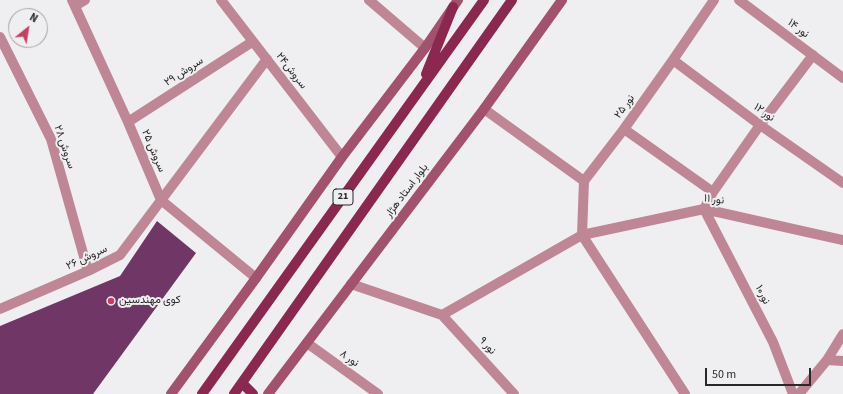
<!DOCTYPE html>
<html>
<head>
<meta charset="utf-8">
<style>
	body { margin:0 }
	#map { position:relative; width:843px; height:394px; overflow:hidden; background:#efeff1; font-family:"Source Sans 3",sans-serif }
	canvas { display:block }
	.north { position:absolute; left:8px; top:8px; width:40px; height:40px; box-sizing:border-box; background:#efeff1; border:1px solid #a0a0a1; border-radius:50%; rotate:30deg; font-size:11px; font-weight:700; line-height:16px; text-align:center; color:#29292a }
	.north::after { content:''; display:block; margin:auto; width:14px; height:18px; background:#cb3c62; clip-path:polygon(50% 0,100% 100%,50% 72%,0 100%) }
	.scale { position:absolute; left:705px; top:368px; width:106px; height:18px; box-sizing:border-box; border:2px solid #29292a; border-top:0; padding-left:5px; font-size:12px; line-height:14px; white-space:nowrap; color:#29292a; -webkit-text-stroke:3px #efeff1; paint-order:stroke }
</style>
</head>
<body>
<div id="map">
<canvas width="843" height="394"></canvas>
<div class="north">N</div>
<div class="scale">50 m</div>
</div>
<script>
const c = document.querySelector('canvas').getContext('2d');
c.lineJoin = 'round';
function fillPath(path, color) { c.fillStyle = color; c.fill(path, 'evenodd'); }
const shape = rows => new Path2D(rows.map(r => 'M' + r).join(''));
function strokePath(path, color, width, dash) { c.strokeStyle = color; c.lineWidth = width; c.lineCap = dash ? 'butt' : 'round'; c.setLineDash(dash || []); c.stroke(path); }
function label(font, color, halo, rows, align = 'center') {
  c.font = font + ' "Source Sans 3",Vazirmatn,sans-serif'; c.lineWidth = 4; c.setLineDash([]); c.textBaseline = 'middle'; c.strokeStyle = halo; c.fillStyle = color; for (const [text, x, y, turn = 0] of rows) {
    c.save(); c.translate(x, y); c.rotate((+turn || 0) * Math.PI / 180); c.textAlign = isNaN(turn) ? turn : align; if (halo) c.strokeText(text, 0, 0); c.fillText(text, 0, 0); c.restore();
  }
}
fillPath(shape([
	[157,221,196,253,93,394,0,394,0,326,120,276]
]), '#703766');
strokePath(shape([
	[72,0,128,122,161,200,256,278],
	[221,0,342,157],
	[369,0,425,48],
	[739,0,843,78],
	[75,6,85,0],
	[0,37,51,139,88,271],
	[673,60,760,125,843,183],
	[484,109,584,181],
	[128,122,252,42],
	[624,129,713,192],
	[582,235,584,181,624,129,673,60,714,0],
	[582,235,685,394],
	[351,284,442,315,582,235,704,209,843,240],
	[0,309,88,271,120,255,267,59],
	[442,315,514,394],
	[307,343,378,394],
	[793,394,773,342,704,209,713,192,760,125,813,55]
]), '#bf8696', 10);
strokePath(shape([
	[827,360,843,361],
	[799,394,827,360,843,334]
]), '#bf8696', 10);
strokePath(shape([
	[171,394,256,278,342,157,425,48,458,0],
	[268,394,484,109,562,0]
]), '#a2526c', 10);
strokePath(shape([
	[426,74,453,7],
	[242,383,253,394],
	[202,394,484,0],
	[234,394,512,0]
]), '#8b284f', 10);
for (const [x, y, r, color] of [
	[111,301,4,"#cb3c62"]
]) { const dot = new Path2D(); dot.arc(x, y, r, 0, 2 * Math.PI); c.fillStyle = color; c.fill(dot); strokePath(dot, '#efeff1', 1.5); }
for (const [x, y, w] of [
	[343,197,20]
]) { const box = new Path2D(); box.roundRect(x - w / 2, y - 8, w, 16, 3); c.fillStyle = '#efeff1'; c.fill(box); strokePath(box, '#29292a', 1); }
label('bold 10px', '#29292a', null, [
	["21",343,197]
]);
label('11px', '#29292a', '#efeff1', [
	["نور ۱۴",798,29,37],
	["سروش۲۴",291,71,52],
	["سروش ۲۹",184,72,-33],
	["نور ۲۵",625,107,-54],
	["نور ۱۲",764,113,36],
	["سروش ۲۸",64,147,71],
	["سروش ۲۵",153,151,67],
	["بلوار استاد هژار",407,191,-53],
	["نور ۱۱",714,200,7],
	["سروش ۲۶",87,258,-25],
	["نور۱۰",762,295,63],
	["نور ۹",487,346,48],
	["نور ۸",349,359,35]
]);
label('11px', '#29292a', '#efeff1', [
	["کوی مهندسین",119,301]
], 'left');
</script>
</body>
</html>
